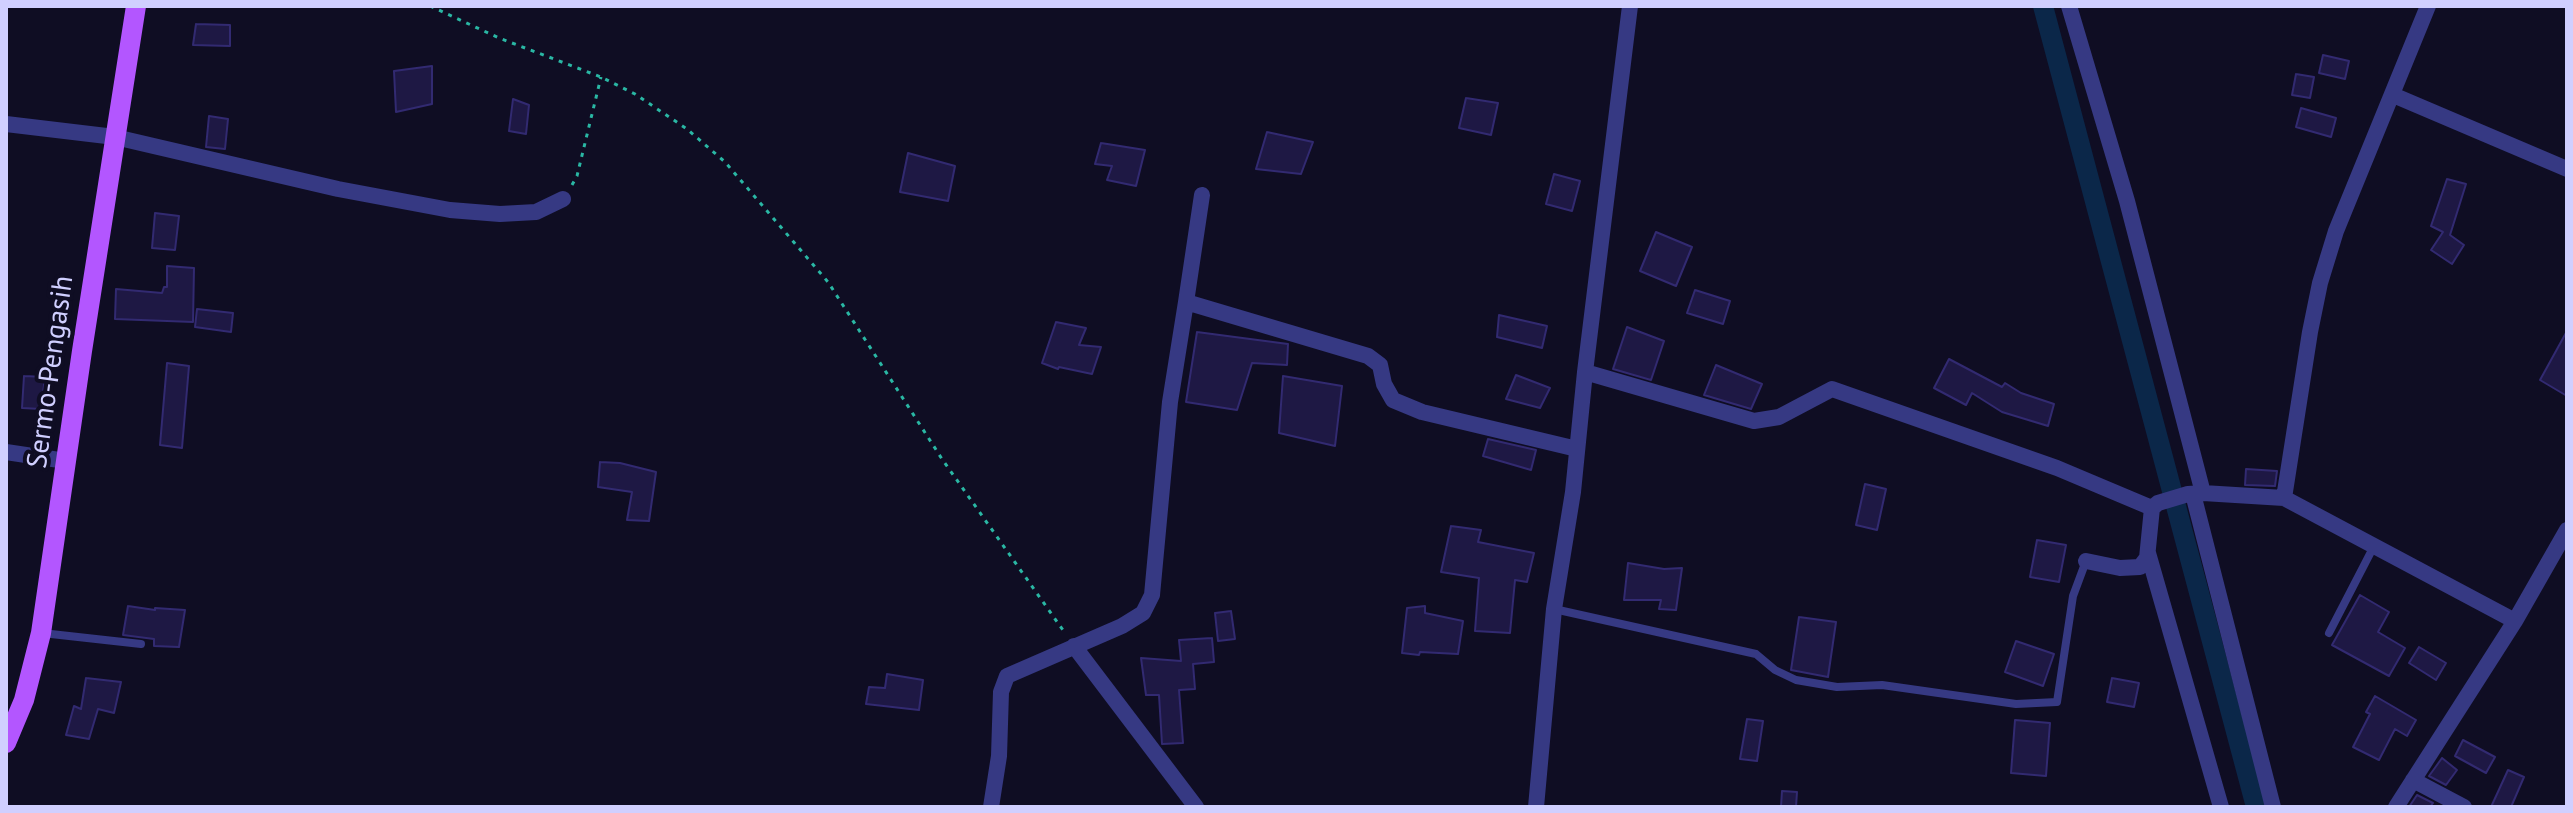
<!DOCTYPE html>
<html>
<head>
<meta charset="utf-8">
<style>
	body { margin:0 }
	#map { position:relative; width:2573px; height:813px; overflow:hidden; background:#0f0d23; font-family:"PT Sans",sans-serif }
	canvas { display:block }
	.frame { position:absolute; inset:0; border:8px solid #d0cfff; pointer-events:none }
</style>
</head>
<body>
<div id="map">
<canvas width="2573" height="813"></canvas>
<div class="frame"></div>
</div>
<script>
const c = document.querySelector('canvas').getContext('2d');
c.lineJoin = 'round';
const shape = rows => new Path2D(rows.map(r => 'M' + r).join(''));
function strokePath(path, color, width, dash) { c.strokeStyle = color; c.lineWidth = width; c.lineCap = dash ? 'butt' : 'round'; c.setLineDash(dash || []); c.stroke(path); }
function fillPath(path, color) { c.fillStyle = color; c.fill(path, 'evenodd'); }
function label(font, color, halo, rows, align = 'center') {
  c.font = font + ' "PT Sans",sans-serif'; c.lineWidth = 8; c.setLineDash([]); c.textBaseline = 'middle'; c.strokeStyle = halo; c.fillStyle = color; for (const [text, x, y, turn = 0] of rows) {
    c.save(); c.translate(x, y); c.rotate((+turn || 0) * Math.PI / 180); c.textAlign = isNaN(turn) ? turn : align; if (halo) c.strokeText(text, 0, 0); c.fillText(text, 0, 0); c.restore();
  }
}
strokePath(shape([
	[2043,6,2256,807]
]), '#0b2749', 20);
const building = shape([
	[196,24,230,25,230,46,193,45,196,24],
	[2323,55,2349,61,2345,79,2319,73,2323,55],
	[432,66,432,104,396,112,394,71,432,66],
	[2296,74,2314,77,2310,98,2292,95,2296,74],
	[1466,98,1498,103,1491,135,1459,128,1466,98],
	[513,99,529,105,526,134,509,131,513,99],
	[2301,108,2336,118,2331,137,2296,127,2301,108],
	[209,116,228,119,225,149,206,147,209,116],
	[1267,132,1313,142,1301,174,1256,169,1267,132],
	[1101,143,1145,150,1136,186,1107,180,1112,166,1095,164,1101,143],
	[908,153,955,166,948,201,900,192,908,153],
	[1554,174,1580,181,1572,211,1546,204,1554,174],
	[2447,179,2466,184,2450,235,2464,245,2452,264,2431,250,2443,232,2431,226,2447,179],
	[155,213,179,216,175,250,152,248,155,213],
	[1656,232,1692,247,1676,286,1640,271,1656,232],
	[167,266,194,268,193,322,115,319,116,289,162,293,164,287,167,287,167,266],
	[1695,290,1730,301,1723,324,1687,313,1695,290],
	[197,309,233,313,231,332,195,327,197,309],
	[1499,315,1547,326,1542,348,1497,337,1499,315],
	[1056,322,1086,328,1079,345,1101,347,1092,374,1059,367,1058,369,1042,363,1056,322],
	[1627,327,1664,341,1651,380,1613,369,1627,327],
	[2567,331,2567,396,2540,380,2567,331],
	[1197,332,1288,344,1287,365,1252,363,1237,410,1186,402,1197,332],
	[1949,359,2002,387,2005,383,2021,393,2054,404,2048,426,2002,412,1972,393,1966,405,1934,388,1949,359],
	[167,363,189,366,182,448,160,445,167,363],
	[1716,365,1762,384,1751,409,1704,395,1716,365],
	[1516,375,1550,388,1540,408,1506,399,1516,375],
	[24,376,45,377,41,409,22,408,24,376],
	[1283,376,1342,386,1335,446,1279,433,1283,376],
	[1488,439,1536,450,1531,470,1483,456,1488,439],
	[600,462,620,463,656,472,649,521,627,520,632,492,598,487,600,462],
	[2246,469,2277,471,2275,486,2245,485,2246,469],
	[1865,484,1886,489,1877,530,1856,525,1865,484],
	[1451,526,1481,530,1478,542,1534,553,1527,582,1515,580,1510,633,1475,631,1479,578,1441,572,1451,526],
	[2037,540,2066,545,2059,582,2030,577,2037,540],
	[1628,563,1664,569,1682,568,1676,610,1659,609,1661,600,1624,600,1628,563],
	[2360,595,2389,612,2378,632,2405,648,2389,676,2332,645,2360,595],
	[128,606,155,610,155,608,185,610,179,647,154,646,154,639,123,635,128,606],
	[1425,606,1425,613,1463,621,1458,654,1420,652,1419,655,1402,653,1407,608,1425,606],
	[1231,611,1235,639,1218,641,1215,613,1231,611],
	[1799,617,1836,622,1828,677,1791,670,1799,617],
	[1212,638,1214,662,1193,664,1195,689,1179,690,1183,743,1162,744,1159,695,1146,695,1141,658,1181,661,1179,640,1212,638],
	[2016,641,2054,654,2043,686,2005,672,2016,641],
	[2419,647,2446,663,2436,680,2409,663,2419,647],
	[887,674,923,680,919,710,866,704,869,687,885,688,887,674],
	[86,678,121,682,114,713,98,709,89,739,66,735,74,706,81,709,86,678],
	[2112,678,2139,683,2134,707,2107,702,2112,678],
	[2375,696,2416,720,2407,736,2395,729,2379,760,2353,747,2370,714,2366,712,2375,696],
	[1747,719,1763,721,1757,761,1740,759,1747,719],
	[2015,720,2050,723,2046,776,2011,773,2015,720],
	[2463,740,2495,757,2486,773,2455,756,2463,740],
	[2442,758,2457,770,2446,785,2429,776,2442,758],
	[2508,770,2524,777,2511,807,2491,807,2508,770],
	[1782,791,1797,792,1796,807,1781,807,1782,791],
	[2417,795,2433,803,2430,807,2409,807,2417,795]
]);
fillPath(building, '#1e1844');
strokePath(building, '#322a71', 2);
strokePath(shape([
	[430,6,499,38,601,77,635,94,687,129,725,162,828,282,942,459,1065,633],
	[572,185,577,176,601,77]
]), '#2ab7a4', 3, [4, 6]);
strokePath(shape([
	[1554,609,1756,654,1775,670,1796,680,1837,687,1882,685,2016,704,2057,702,2073,596,2086,561],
	[42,633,141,644],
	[2329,633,2374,546]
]), '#363983', 8);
strokePath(shape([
	[2069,6,2127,201,2203,493],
	[2393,95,2567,169],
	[6,124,115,137,338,189,450,210,500,214,536,212,563,199],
	[1186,302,1202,195],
	[1585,372,1754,421,1779,417,1832,389,2057,468,2152,508],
	[6,452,66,461],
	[2193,494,2273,807],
	[2284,498,2515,621],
	[2148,553,2221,807],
	[2086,561,2120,568,2140,567,2147,558,2152,508,2158,503,2188,494,2203,493,2284,498,2310,332,2320,283,2336,231,2428,6],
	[1074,646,1196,807],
	[2413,780,2464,807],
	[991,807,999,756,1001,692,1007,676,1122,626,1143,613,1152,595,1170,402,1186,302,1368,356,1380,365,1384,384,1393,400,1422,412,1577,449],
	[1536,807,1554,609,1573,492,1585,372,1630,6],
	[2396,807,2515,621,2567,530]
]), '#363983', 16);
strokePath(shape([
	[6,743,24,700,41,633,82,351,136,6]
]), '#b356ff', 20);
label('28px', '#d0cfff', '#0f0d23', [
	["Sermo-Pengasih",51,372,-82]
]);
</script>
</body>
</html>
